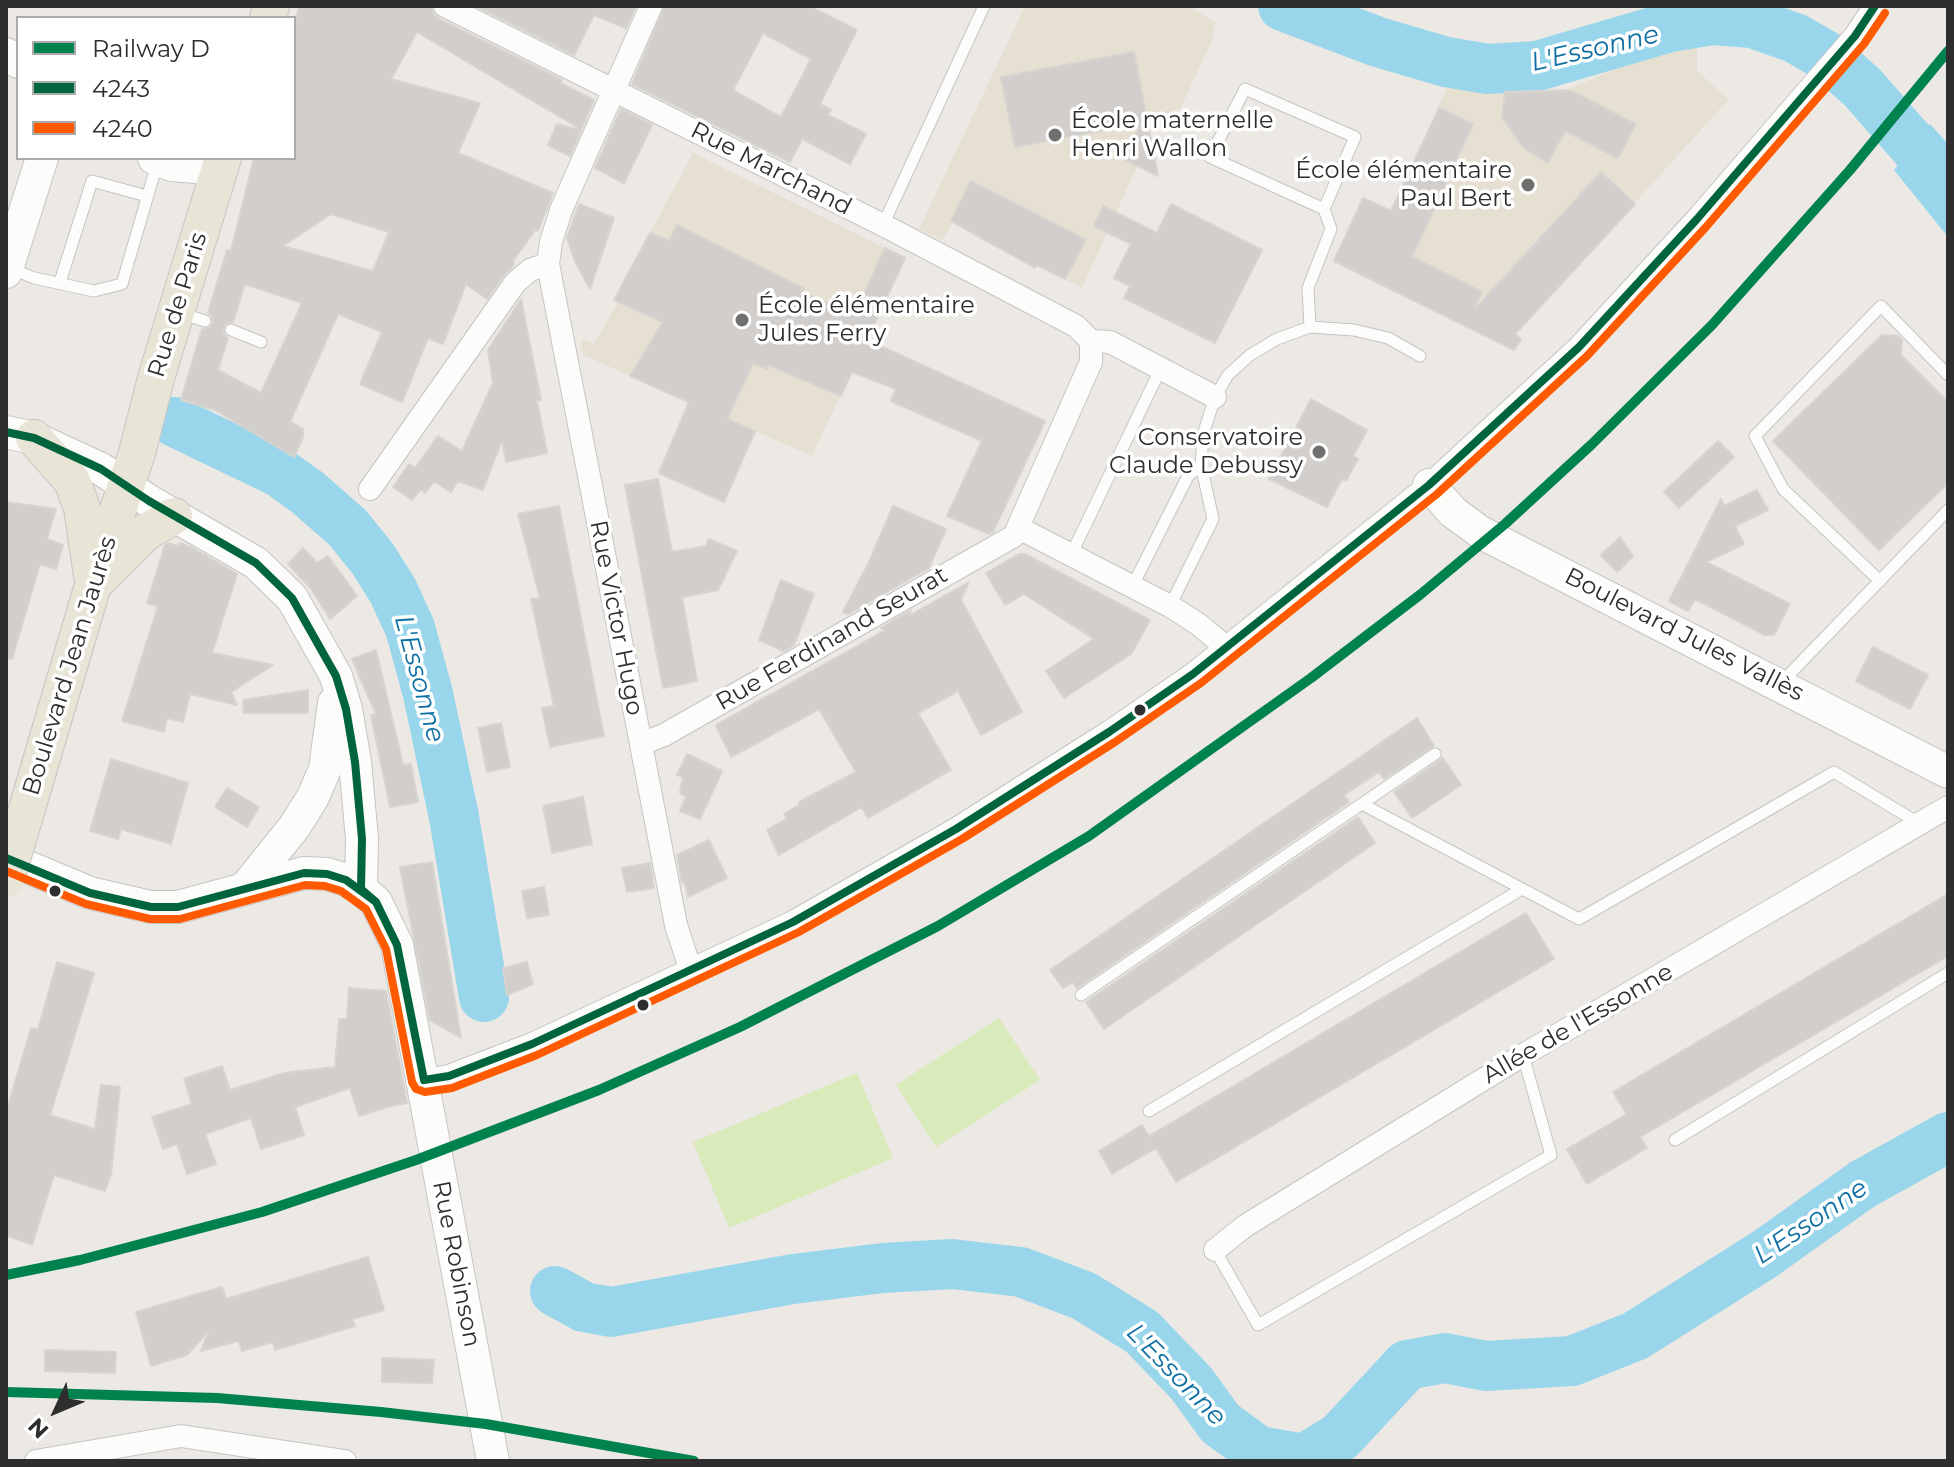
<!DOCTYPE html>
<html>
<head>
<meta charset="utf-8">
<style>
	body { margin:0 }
	#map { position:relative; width:1954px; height:1467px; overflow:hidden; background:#ece8e4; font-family:Montserrat,sans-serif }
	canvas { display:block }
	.frame { position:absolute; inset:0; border:8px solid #2e2e2e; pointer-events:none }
	.legend { position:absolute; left:16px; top:16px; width:280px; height:144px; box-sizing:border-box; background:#fff; border:2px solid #ababab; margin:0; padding:10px 14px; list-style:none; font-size:24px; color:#2e2e2e }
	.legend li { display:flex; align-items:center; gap:16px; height:40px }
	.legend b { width:40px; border:2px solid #ababab }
	.north { position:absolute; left:16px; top:1371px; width:80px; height:80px; -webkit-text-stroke:6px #fff; paint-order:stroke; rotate:226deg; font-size:22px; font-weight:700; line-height:32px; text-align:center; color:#2e2e2e }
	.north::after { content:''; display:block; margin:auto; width:28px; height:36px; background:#2e2e2e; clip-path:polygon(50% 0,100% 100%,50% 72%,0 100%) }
</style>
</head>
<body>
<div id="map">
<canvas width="1954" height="1467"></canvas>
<div class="frame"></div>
<ul class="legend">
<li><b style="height:10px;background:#00824e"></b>Railway D</li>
<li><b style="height:10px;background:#00643c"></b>4243</li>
<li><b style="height:10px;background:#ff5a00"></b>4240</li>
</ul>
<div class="north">N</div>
</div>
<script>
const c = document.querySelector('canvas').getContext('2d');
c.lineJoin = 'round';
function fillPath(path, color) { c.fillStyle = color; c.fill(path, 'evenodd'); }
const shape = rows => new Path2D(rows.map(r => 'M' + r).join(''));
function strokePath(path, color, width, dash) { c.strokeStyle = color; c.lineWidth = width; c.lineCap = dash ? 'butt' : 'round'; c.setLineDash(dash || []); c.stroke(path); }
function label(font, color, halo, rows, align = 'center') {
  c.font = font + ' Montserrat,sans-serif'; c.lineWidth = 7; c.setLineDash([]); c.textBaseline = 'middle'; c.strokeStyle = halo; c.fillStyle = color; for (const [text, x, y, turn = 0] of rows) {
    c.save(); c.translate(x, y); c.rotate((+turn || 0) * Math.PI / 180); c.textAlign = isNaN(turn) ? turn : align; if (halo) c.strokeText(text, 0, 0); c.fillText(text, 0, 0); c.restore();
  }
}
fillPath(shape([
	[1025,6,1189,6,1215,22,1213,38,1180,109,1148,122,1146,147,1082,288,1037,265,1035,268,1025,262,1026,259,979,239,979,236,953,222,942,240,919,229],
	[1697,43,1697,71,1729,99,1514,336,1492,339,1362,275,1449,84,1505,92,1564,91,1653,53],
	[693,153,905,258,812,456,583,355,581,339,594,344,618,302,632,267]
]), '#e6e0d3');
fillPath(shape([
	[999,1018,1040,1080,936,1147,896,1085],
	[857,1073,893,1158,729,1228,693,1142]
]), '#d9eabb');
fillPath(shape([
	[1930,124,1948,144,1948,237,1894,170]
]), '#99d6ec');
strokePath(shape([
	[1283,6,1378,42,1446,62,1488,69,1537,66,1670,27,1712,20,1752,23,1795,38,1828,57,1862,87,1948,185],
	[175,422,279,472,307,492,348,528,373,559,393,591,410,628,428,694,454,817,484,997],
	[555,1291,584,1307,611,1312,793,1279,883,1268,952,1264,1021,1272,1084,1296,1142,1332,1191,1383,1220,1423,1258,1451,1304,1459,1340,1437,1407,1365,1445,1358,1486,1366,1572,1361,1635,1336,1765,1254,1863,1184,1948,1137]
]), '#99d6ec', 50);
const building = shape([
	[300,6,431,6,433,13,439,19,562,80,560,83,594,100,570,156,548,145,557,124,576,129,577,127,417,32,391,79,480,103,458,153,553,193,538,231,535,230,513,261,514,265,504,275,487,299,466,284,443,344,428,338,402,402,360,384,382,332,338,314,290,422,303,429,303,437,294,457,215,410,181,400,202,329,210,328,213,323,212,316,208,313,227,250,231,251,254,158,294,158,294,25,300,6],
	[331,214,389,232,373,271,283,246,331,214],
	[245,284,302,303,261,393,218,370,228,338,224,335,223,328,226,323,233,322,245,284],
	[476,6,636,6,626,28,594,15,574,55,476,6],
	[665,6,809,6,857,30,820,104,831,110,828,115,866,134,850,164,802,139,790,162,632,84,665,6],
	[763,33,811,59,781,117,733,90,763,33],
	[1134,52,1158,176,1124,159,1141,123,1015,147,1001,77,1134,52],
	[1569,90,1636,124,1618,158,1565,131,1548,163,1524,148,1502,117,1505,92,1569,90],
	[1439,108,1473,124,1412,257,1482,292,1475,306,1476,308,1601,172,1635,204,1515,334,1521,339,1514,350,1334,261,1363,198,1391,211,1439,108],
	[621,109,652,125,624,183,595,168,621,109],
	[971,181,1086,240,1065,279,1037,265,1035,268,951,221,971,181],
	[579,204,614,218,590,289,575,261,567,238,579,204],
	[1171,204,1262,250,1215,343,1124,298,1130,286,1114,278,1131,244,1094,226,1103,206,1157,233,1171,204],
	[677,225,804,289,802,292,854,315,885,248,905,258,867,340,1045,421,993,532,989,534,947,516,982,441,891,401,896,389,852,372,841,396,769,365,767,369,753,363,727,419,755,431,724,502,659,473,689,402,630,376,663,322,614,300,650,233,669,241,677,225],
	[521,299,541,400,537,401,547,453,506,462,502,440,483,490,458,481,451,492,434,481,425,493,421,489,412,500,393,487,409,464,415,468,438,436,462,451,493,383,488,350,521,299],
	[1882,335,1898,336,1902,340,1901,355,1948,402,1948,483,1879,550,1773,441,1882,335],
	[1311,399,1367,430,1353,456,1358,459,1346,481,1342,479,1327,507,1269,479,1311,399],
	[1718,441,1734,457,1679,508,1664,492,1718,441],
	[658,479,672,552,706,546,709,539,737,551,718,590,682,597,697,681,663,688,625,485,658,479],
	[1757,490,1768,510,1735,526,1744,544,1706,562,1790,604,1774,635,1765,635,1695,599,1688,611,1669,601,1721,499,1724,506,1757,490],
	[6,502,56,509,47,539,63,545,56,569,40,564,12,659,6,658,6,502],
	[559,506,604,736,550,747,542,708,554,706,531,599,540,598,518,514,559,506],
	[893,506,946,529,929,568,848,614,843,612,869,562,893,506],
	[1620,537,1633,556,1617,572,1601,555,1620,537],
	[168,543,178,546,180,543,191,547,237,574,212,653,273,665,231,692,237,705,190,694,183,722,167,718,164,732,122,721,158,606,147,603,165,545,168,543],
	[303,548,317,563,328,556,357,596,330,619,312,590,288,564,303,548],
	[1019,554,1025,554,1150,620,1131,654,1064,698,1046,671,1094,639,1024,594,1005,605,986,573,1019,554],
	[781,580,814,594,794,645,784,651,759,640,781,580],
	[969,582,961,600,1022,712,981,735,958,691,918,713,951,770,868,818,862,807,779,855,767,830,787,819,784,814,800,804,799,802,856,772,819,709,731,757,716,725,857,646,885,630,881,628,911,610,909,616,969,582],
	[1873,647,1928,675,1910,709,1856,681,1873,647],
	[376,650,403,765,411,764,418,802,390,807,371,715,376,714,352,659,376,650],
	[308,690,308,713,244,713,243,700,308,690],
	[1417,718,1434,746,1384,779,1379,772,1344,795,1349,802,1077,988,1073,982,1063,988,1050,970,1417,718],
	[501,723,510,767,487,772,478,728,501,723],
	[687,754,722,771,700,819,680,811,686,797,680,793,683,777,677,775,687,754],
	[1443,758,1461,785,1412,818,1394,792,1443,758],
	[111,759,188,783,171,844,121,829,118,839,90,831,111,759],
	[227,788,259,807,247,827,215,807,227,788],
	[583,797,592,844,552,853,543,806,583,797],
	[1358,817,1375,843,1104,1029,1086,1002,1358,817],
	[709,840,727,878,688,897,685,883,682,883,677,855,709,840],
	[432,862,449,966,461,1038,430,1020,400,867,432,862],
	[650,863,654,888,627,892,622,868,650,863],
	[544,887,549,915,527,918,522,891,544,887],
	[1948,894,1948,956,1640,1137,1647,1148,1587,1184,1567,1149,1627,1114,1613,1092,1948,894],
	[1526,913,1554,959,1176,1182,1156,1148,1112,1174,1099,1151,1142,1125,1150,1138,1149,1136,1526,913],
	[57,962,94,973,50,1115,95,1129,101,1085,120,1087,111,1174,105,1191,54,1175,32,1245,6,1235,6,1113,31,1028,38,1030,57,962],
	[527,962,533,984,507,995,503,968,527,962],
	[349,988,386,991,407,1103,387,1107,359,1116,350,1088,295,1107,304,1135,261,1149,251,1118,205,1134,216,1164,187,1174,177,1144,163,1149,152,1117,192,1104,184,1079,222,1066,230,1090,284,1073,335,1067,339,1019,347,1019,349,988],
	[368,1257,384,1310,352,1319,355,1326,275,1350,273,1342,242,1351,239,1341,201,1351,209,1330,187,1355,151,1366,136,1312,222,1287,226,1299,368,1257],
	[45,1350,116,1352,115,1373,45,1371,45,1350],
	[382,1358,434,1360,432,1383,382,1382,382,1358]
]);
fillPath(building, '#d1cecb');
strokePath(building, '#d7d4d0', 2);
const lane = shape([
	[883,225,984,6],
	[12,269,34,278,94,291,122,284,157,164],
	[60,282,92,181,147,196],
	[179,313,205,321],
	[1310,327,1308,288,1331,229,1324,209,1355,137,1245,89,1210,157,1324,209],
	[231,330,261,342],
	[1071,555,1161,368],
	[1880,581,1783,489,1755,436,1881,306,1948,375],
	[1132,587,1188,476,1201,465],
	[1170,606,1213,519,1201,465,1203,435,1215,397,1228,375,1250,355,1277,339,1310,327,1354,330,1388,338,1420,356],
	[1780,684,1948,510],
	[1362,804,1579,919,1834,772,1920,824],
	[1081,995,1435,754],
	[1149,1111,1522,889],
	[1675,1140,1948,973],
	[1215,1250,1258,1325,1551,1155,1523,1055]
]);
const street = shape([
	[445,6,883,225,1076,326,1091,341],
	[651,6,561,210,551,242,548,264,676,925,691,971],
	[1091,341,1110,342,1215,397],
	[370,489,515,283,530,270,548,264],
	[1019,528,1170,606,1198,624,1227,648],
	[641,744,664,735,1014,536,1091,362,1091,341],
	[424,1080,449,1076,532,1044,793,922,956,829,1109,732,1193,674,1429,485,1579,347,1697,219,1855,36,1875,6],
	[1215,1250,1245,1226,1523,1055,1948,807],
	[36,1461,181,1436,345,1461]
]);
const secondary = shape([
	[6,54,18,62],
	[154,158,172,165,220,169],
	[6,272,42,158],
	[6,432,34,438,101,469,149,501,256,563,292,598,336,676,346,709,355,762,362,839,361,889],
	[1429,485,1453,512,1480,532,1948,772],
	[6,858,90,893,151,907,178,907,304,873,327,874,346,880,361,889,376,902,397,945,493,1461],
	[246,887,295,826,313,797,325,769,334,703]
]);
const primary = shape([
	[268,18,271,6],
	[34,438,72,481,82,508,92,576],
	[97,581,146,532,174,516],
	[26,812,93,585,137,453,156,378,223,158]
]);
strokePath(lane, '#c5c4c5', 13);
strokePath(street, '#c5c4c5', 24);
strokePath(secondary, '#c5c4c5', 34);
strokePath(primary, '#c6c5c4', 38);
strokePath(lane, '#fcfcfb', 11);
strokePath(street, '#fcfcfb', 22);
strokePath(secondary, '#fcfcfb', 32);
strokePath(primary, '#e8e4d6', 36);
const primaryBridge = shape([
	[6,879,26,812]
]);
strokePath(primaryBridge, '#c6c5c4', 38, []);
strokePath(primaryBridge, '#e8e4d6', 36);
strokePath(shape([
	[6,432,34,438,101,469,149,501,256,563,292,598,336,676,346,709,355,762,362,839,361,889,376,902,397,945,424,1080],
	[6,858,90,893,151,907,178,907,304,873,327,874,346,880,376,902,396,943],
	[424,1080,449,1076,532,1044,793,922,956,829,1109,732,1193,674,1429,485,1579,347,1697,219,1855,36,1875,6]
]), '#00643c', 8);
strokePath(shape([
	[6,871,86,904,150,919,180,919,305,885,325,886,341,891,366,909,386,949,412,1082,416,1089,425,1092,452,1088,537,1055,799,932,962,839,1115,742,1201,683,1437,494,1587,356,1706,227,1864,44,1885,13]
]), '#ff5a00', 8);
strokePath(shape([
	[6,1275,80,1260,262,1212,416,1160,599,1090,740,1027,938,926,1089,836,1311,678,1421,594,1505,524,1591,445,1712,325,1850,170,1948,51],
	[6,1392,217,1398,381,1412,486,1424,694,1461]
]), '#00824e', 10);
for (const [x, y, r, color] of [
	[1055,135,8,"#706f6e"],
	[1528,185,8,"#706f6e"],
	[742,320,8,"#706f6e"],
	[1319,452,8,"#706f6e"],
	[1140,710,7,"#2e2e2e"],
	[55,891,7,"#2e2e2e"],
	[643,1005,7,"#2e2e2e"]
]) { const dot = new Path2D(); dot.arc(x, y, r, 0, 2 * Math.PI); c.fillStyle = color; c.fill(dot); strokePath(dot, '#fff', 3); }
label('24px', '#2e2e2e', '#fff', [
	["École maternelle",1071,121],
	["Henri Wallon",1071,149],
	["École élémentaire",1512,171,"right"],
	["Paul Bert",1512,199,"right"],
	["École élémentaire",758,306],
	["Jules Ferry",758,334],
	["Conservatoire",1303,438,"right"],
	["Claude Debussy",1303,466,"right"]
], 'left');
label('24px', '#2e2e2e', '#fff', [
	["Rue Marchand",771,169,27],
	["Rue de Paris",178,305,-73],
	["Rue Victor Hugo",616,618,79],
	["Boulevard Jules Vallès",1684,635,27],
	["Rue Ferdinand Seurat",832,639,-30],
	["Boulevard Jean Jaurès",70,666,-73],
	["Allée de l'Essonne",1578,1024,-30],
	["Rue Robinson",456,1264,79]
]);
label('italic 26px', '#0d6fa3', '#fff', [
	["L'Essonne",1595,49,-13],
	["L'Essonne",419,679,75],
	["L'Essonne",1811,1222,-34],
	["L'Essonne",1176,1375,46]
]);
</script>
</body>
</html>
